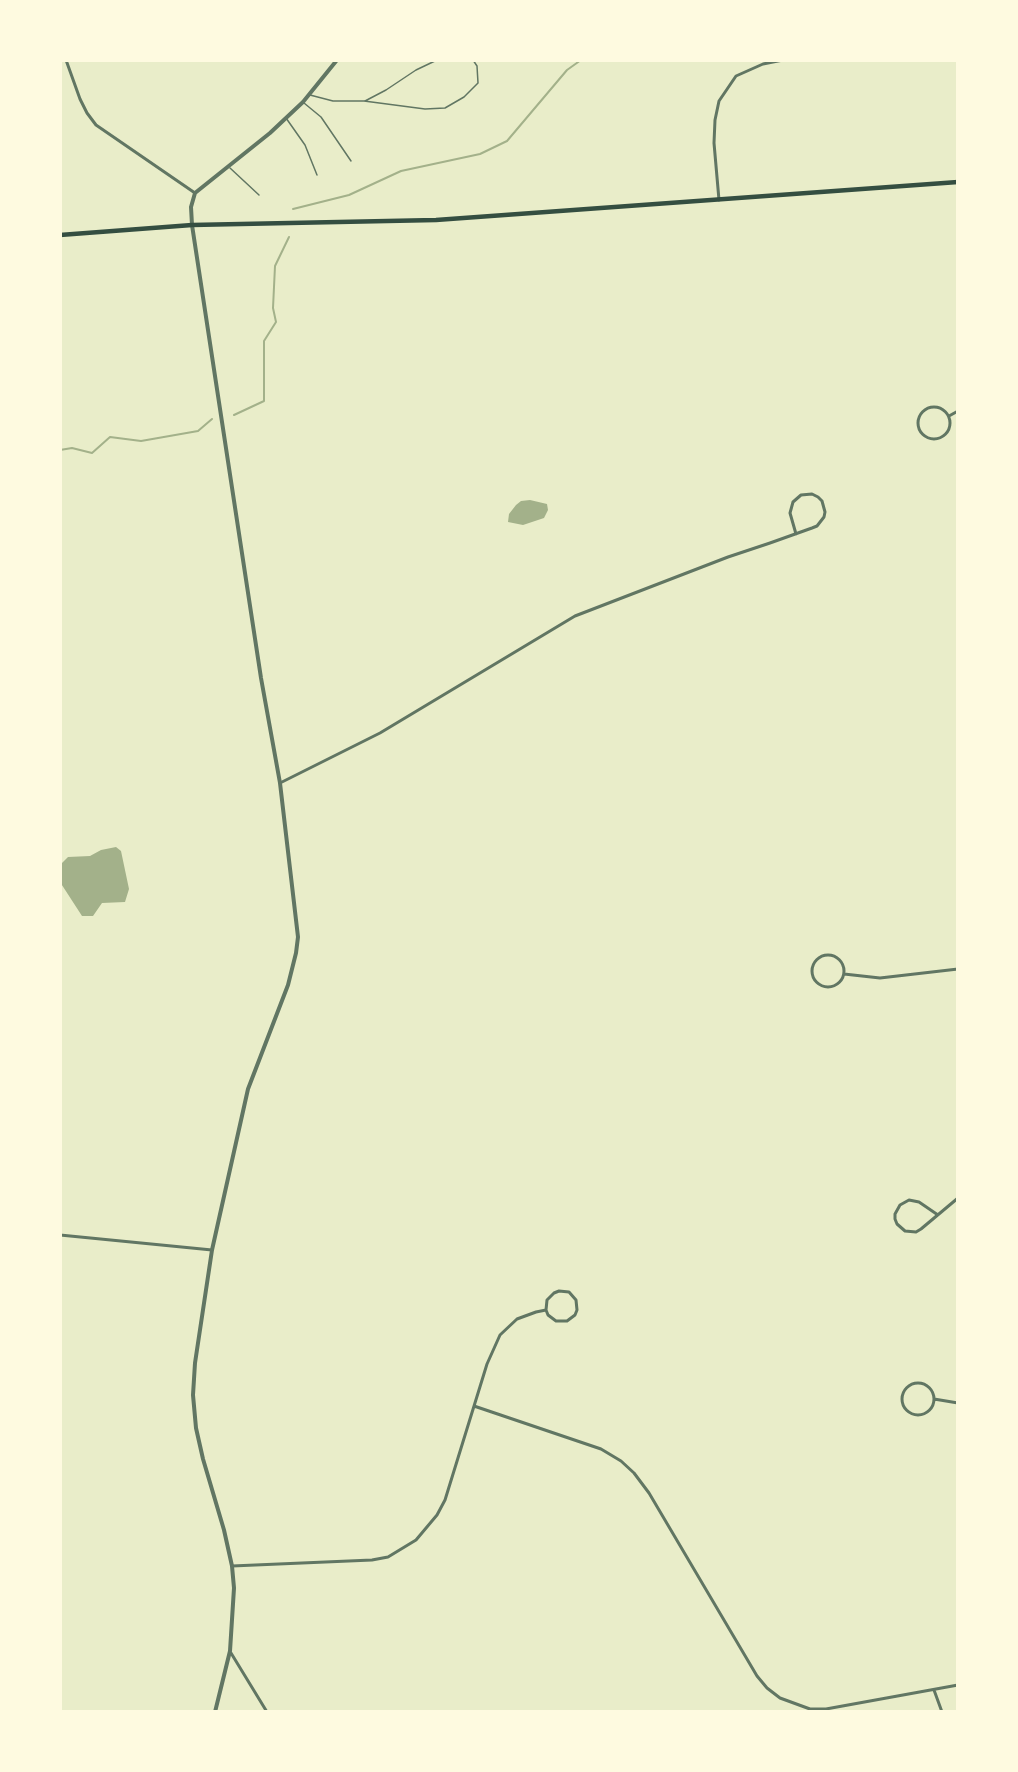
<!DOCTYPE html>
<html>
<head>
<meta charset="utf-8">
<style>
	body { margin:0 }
	#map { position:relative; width:1018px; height:1772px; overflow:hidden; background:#e9edc9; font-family:Quicksand,sans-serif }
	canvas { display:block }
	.frame { position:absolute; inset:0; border:62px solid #fefae0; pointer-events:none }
</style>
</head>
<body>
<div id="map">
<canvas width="1018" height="1772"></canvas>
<div class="frame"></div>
</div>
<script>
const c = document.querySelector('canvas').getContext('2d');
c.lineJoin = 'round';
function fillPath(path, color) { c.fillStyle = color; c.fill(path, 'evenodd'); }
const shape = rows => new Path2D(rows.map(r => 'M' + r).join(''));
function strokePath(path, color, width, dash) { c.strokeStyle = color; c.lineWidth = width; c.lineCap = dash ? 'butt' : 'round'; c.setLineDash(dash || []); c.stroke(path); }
fillPath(shape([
	[530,500,547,504,548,510,544,518,523,525,508,522,509,514,516,505,521,501],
	[116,847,121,851,129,889,125,902,102,903,93,916,82,916,60,882,60,865,68,857,90,856,101,850]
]), '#a3b18a');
strokePath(shape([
	[293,209,349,195,401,171,480,154,507,141,567,70,581,60],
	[234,415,264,401,264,341,276,322,273,308,275,266,289,237],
	[60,450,72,448,92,453,110,437,141,441,198,431,212,419]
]), '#a3b18a', 2);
strokePath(shape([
	[310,95,333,101,364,101,425,109,445,108,464,97,478,83,477,66,473,60],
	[365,101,386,90,416,70,437,60],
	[304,103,321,117,351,161],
	[286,118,305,145,317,175],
	[230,168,259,195]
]), '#617663', 1.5);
strokePath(shape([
	[66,60,80,99,87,113,96,125,195,193],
	[719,200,714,143,715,120,719,101,736,76,763,64,783,60],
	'918 423a16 16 0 1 1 32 0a16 16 0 1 1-32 0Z',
	[949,416,958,411],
	[280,783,380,733,575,616,728,557,770,543,812,528,817,526,824,517,825,512,822,501,818,497,812,494,801,495,793,502,790,513,796,534],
	'812 971a16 16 0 1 1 32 0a16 16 0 1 1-32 0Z',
	[844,974,880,978,958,969],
	[938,1215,919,1202,909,1200,900,1205,895,1214,895,1219,897,1224,905,1231,916,1232,921,1229,958,1198],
	[60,1235,212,1250],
	'902 1399a16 16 0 1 1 32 0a16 16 0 1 1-32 0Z',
	[934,1399,958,1403],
	[474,1406,601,1449,621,1461,634,1473,649,1493,757,1676,767,1688,780,1698,810,1709,826,1709,958,1685],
	[232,1566,372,1560,388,1557,416,1540,437,1515,445,1500,487,1364,500,1335,517,1319,536,1312,546,1310,548,1315,556,1321,567,1321,575,1315,577,1310,576,1300,569,1292,559,1291,554,1293,547,1300,546,1310],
	[231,1653,267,1712],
	[934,1690,942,1712]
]), '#617663', 3);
strokePath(shape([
	[215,1712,230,1651,234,1588,232,1566,224,1530,203,1459,196,1428,193,1395,195,1363,212,1250,248,1089,288,985,296,953,298,937,280,783,261,678,192,225,191,207,195,193,270,133,303,102,337,60]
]), '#617663', 4);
strokePath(shape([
	[60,235,192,225,436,220,958,182]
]), '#344e41', 4.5);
</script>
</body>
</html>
